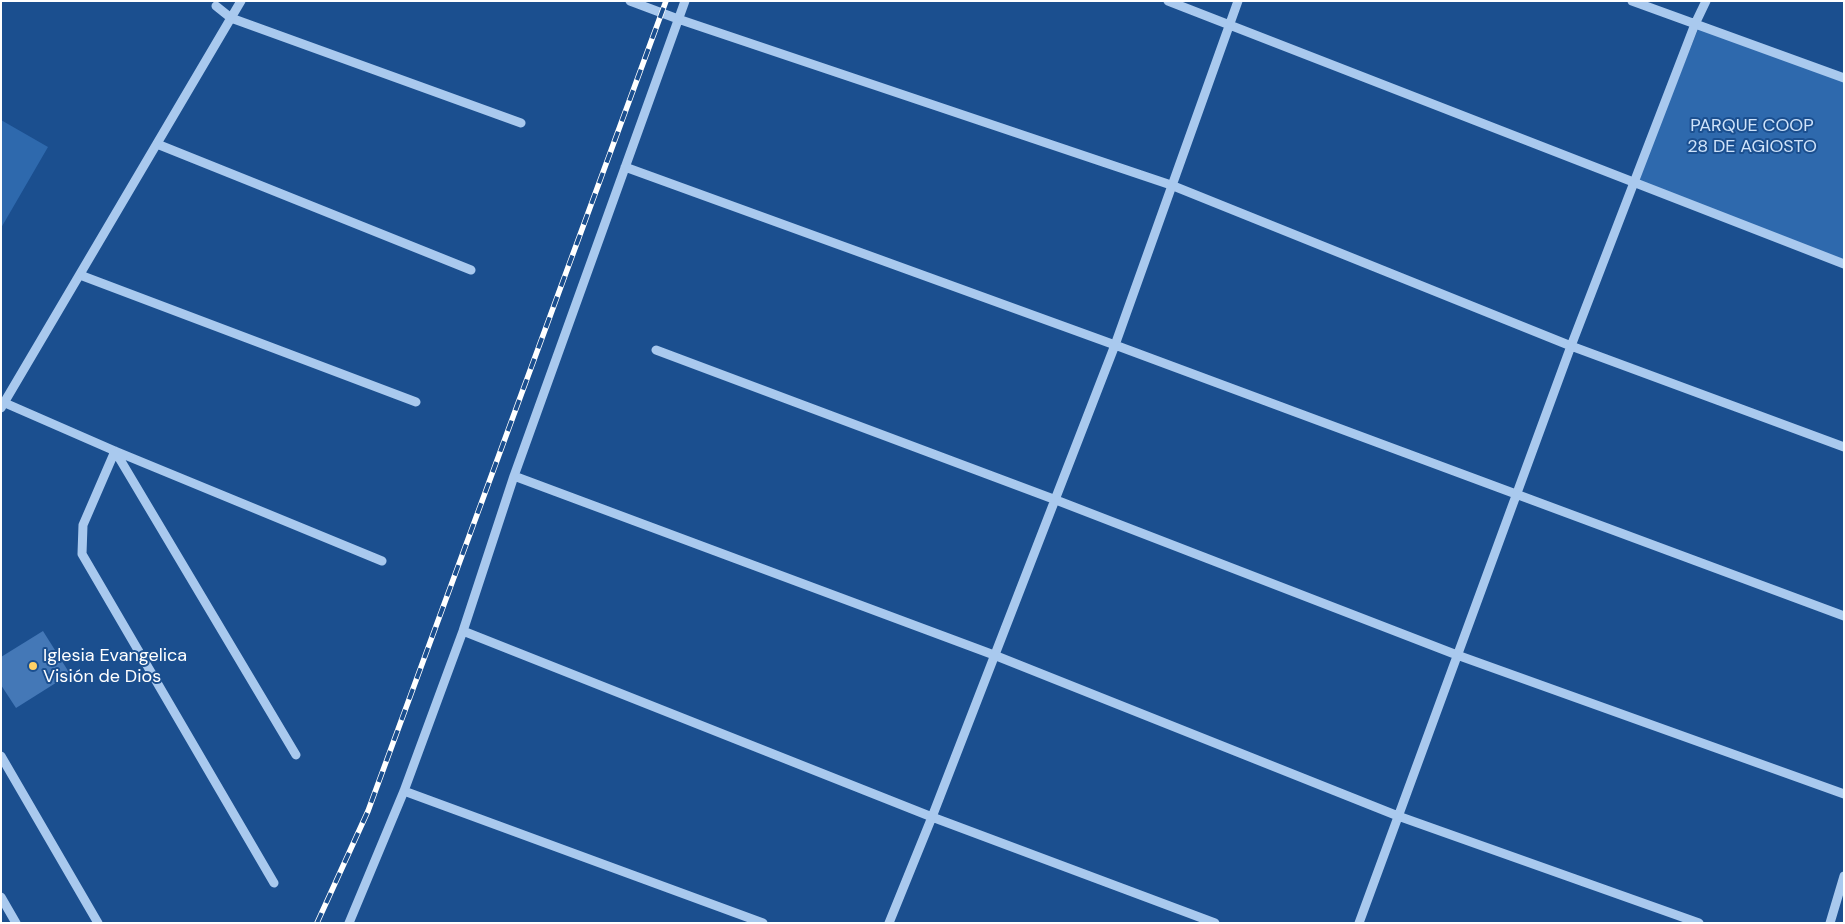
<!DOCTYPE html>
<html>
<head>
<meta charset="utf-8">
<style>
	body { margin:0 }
	#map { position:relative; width:1845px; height:924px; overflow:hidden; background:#1b4f8f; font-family:"DM Sans",sans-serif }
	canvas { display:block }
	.frame { position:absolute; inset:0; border:2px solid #fff; pointer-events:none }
</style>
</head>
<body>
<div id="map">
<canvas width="1845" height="924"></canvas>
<div class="frame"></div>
</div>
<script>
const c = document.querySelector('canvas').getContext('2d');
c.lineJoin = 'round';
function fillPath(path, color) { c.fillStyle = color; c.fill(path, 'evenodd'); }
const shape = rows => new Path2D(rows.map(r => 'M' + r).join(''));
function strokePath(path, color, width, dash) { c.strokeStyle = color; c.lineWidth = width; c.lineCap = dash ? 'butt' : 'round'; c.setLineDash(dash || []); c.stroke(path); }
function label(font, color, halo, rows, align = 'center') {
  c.font = font + ' "DM Sans",sans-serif'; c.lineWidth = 4; c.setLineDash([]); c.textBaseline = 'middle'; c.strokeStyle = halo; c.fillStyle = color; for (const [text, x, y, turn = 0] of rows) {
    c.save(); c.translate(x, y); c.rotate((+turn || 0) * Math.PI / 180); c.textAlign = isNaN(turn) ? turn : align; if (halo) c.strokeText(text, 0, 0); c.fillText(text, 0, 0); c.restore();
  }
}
fillPath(shape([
	[1699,27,1844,80,1844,262,1637,181],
	[1,120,48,147,1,228]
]), '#2e69ad');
fillPath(shape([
	[43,631,70,674,16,708,1,685,1,657]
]), '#4478b7');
strokePath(shape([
	[630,1,678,19,1171,185,1571,346,1844,447],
	[1168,1,1844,264],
	[1632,1,1844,78],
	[216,6,231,18,521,123],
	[157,144,471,270],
	[625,167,1115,345,1844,616],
	[80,275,416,402],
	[656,350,1056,500,1457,655,1844,794],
	[5,403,115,451,382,561],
	[1,408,241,1],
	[115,451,83,525,82,554,274,883],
	[115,451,296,755],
	[514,476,994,655,1398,816,1699,923],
	[463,631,932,817,1215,923],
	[1,756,98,923],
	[404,791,763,923],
	[1,897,16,923],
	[349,923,404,791,463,631,514,476,685,1],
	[889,923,932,817,1115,345,1238,1],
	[1359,923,1571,346,1695,24,1706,1],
	[1830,923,1844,876]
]), '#a9c9ee', 9);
const rail = shape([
	[317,923,368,811,666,1]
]);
strokePath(rail, '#fff', 5.5);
strokePath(rail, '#1b4f8f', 4, [11]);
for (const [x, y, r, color] of [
	[33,666,5,"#ffd166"]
]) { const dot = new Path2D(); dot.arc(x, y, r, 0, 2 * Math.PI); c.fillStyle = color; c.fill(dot); strokePath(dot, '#1b4f8f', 2); }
label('18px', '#cfe3fa', '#1b4f8f', [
	["PARQUE COOP",1752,126],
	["28 DE AGIOSTO",1752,147]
]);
label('18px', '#fff', '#1b4f8f', [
	["Iglesia Evangelica",43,656],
	["Visión de Dios",43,677]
], 'left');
</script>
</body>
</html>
